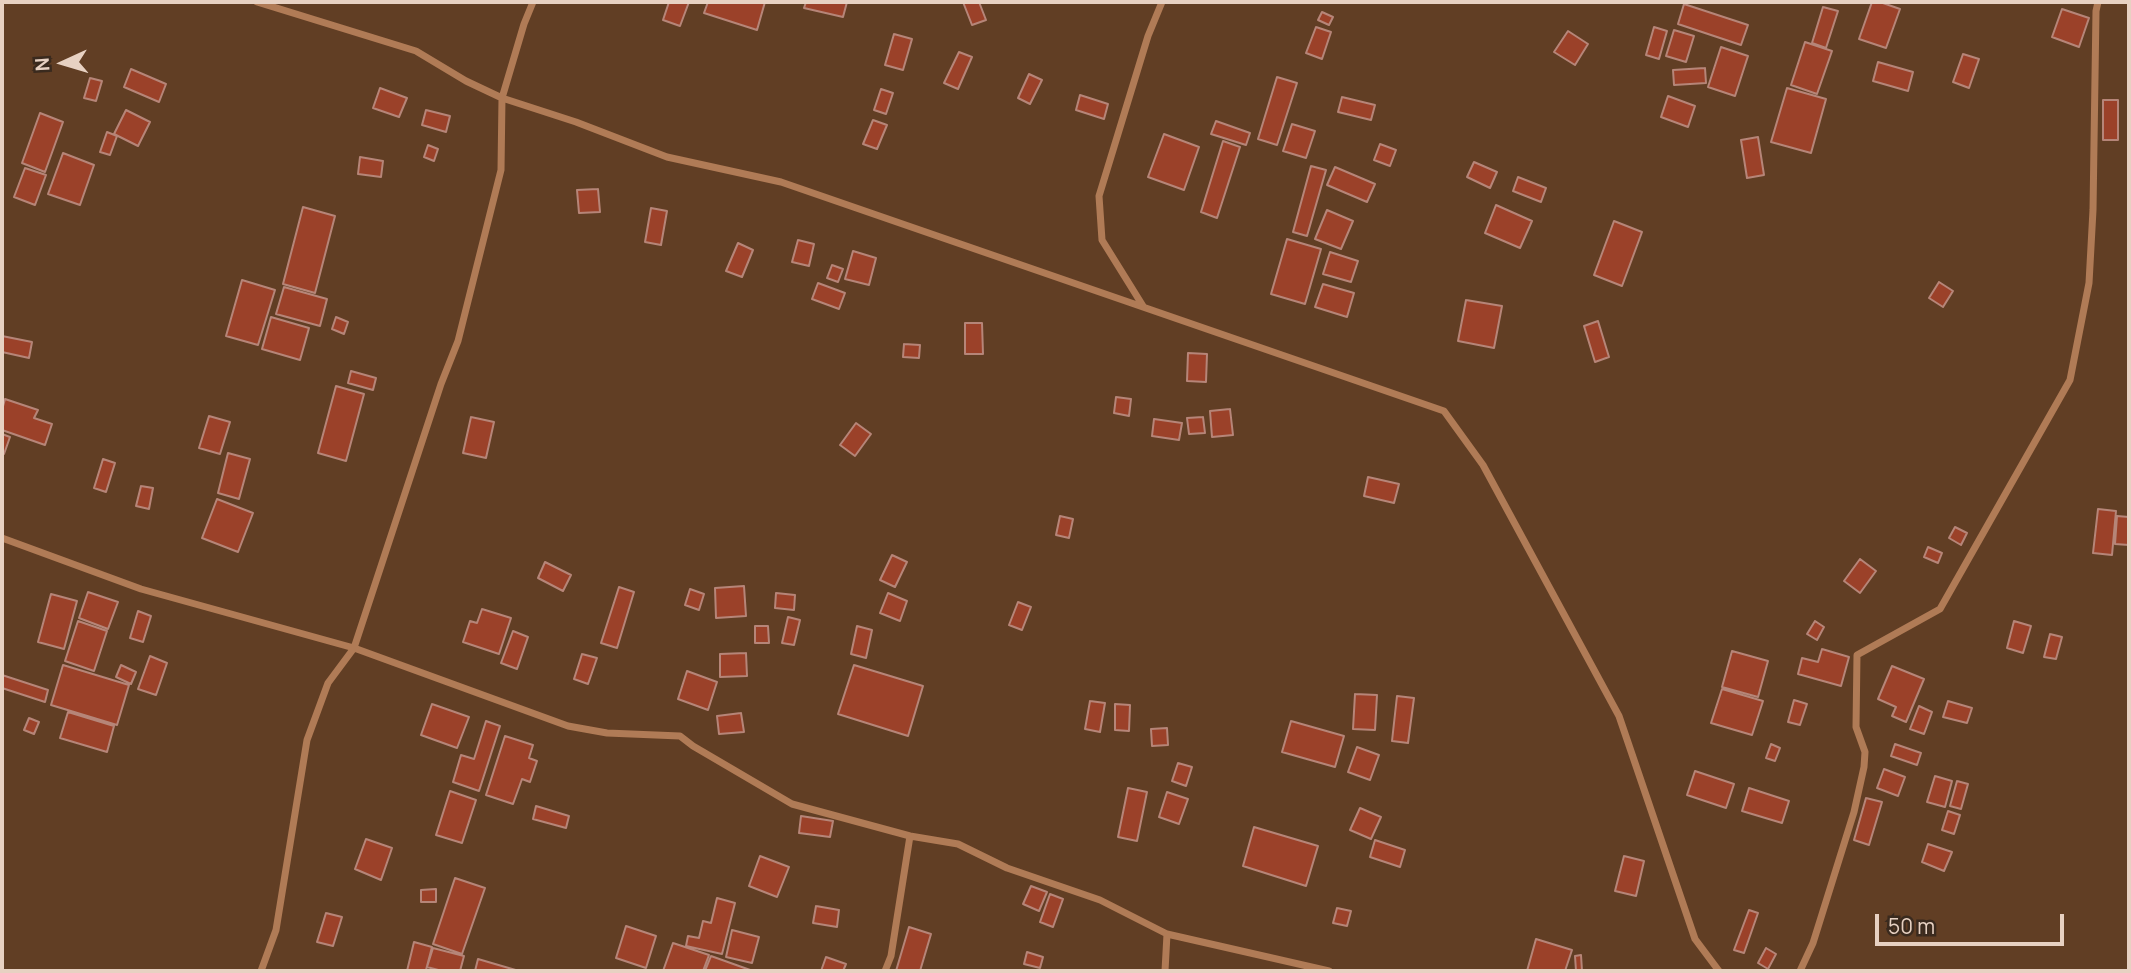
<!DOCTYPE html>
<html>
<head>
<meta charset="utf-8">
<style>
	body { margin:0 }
	#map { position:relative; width:2131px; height:973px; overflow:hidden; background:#613e24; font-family:Manrope,sans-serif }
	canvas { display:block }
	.frame { position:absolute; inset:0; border:4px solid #e7d1c2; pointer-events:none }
	.north { position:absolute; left:28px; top:28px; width:70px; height:70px; -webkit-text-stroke:5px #3a2a1e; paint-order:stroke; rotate:266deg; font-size:19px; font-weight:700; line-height:28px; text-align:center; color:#e7d1c2 }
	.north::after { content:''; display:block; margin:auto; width:24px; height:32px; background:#e7d1c2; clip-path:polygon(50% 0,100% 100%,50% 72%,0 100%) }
	.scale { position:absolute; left:1875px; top:914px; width:189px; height:32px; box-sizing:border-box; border:4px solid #e7d1c2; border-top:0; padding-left:9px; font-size:21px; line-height:24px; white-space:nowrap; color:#e7d1c2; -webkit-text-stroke:5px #3a2a1e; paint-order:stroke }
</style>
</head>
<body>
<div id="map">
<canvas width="2131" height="973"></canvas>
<div class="frame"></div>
<div class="north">N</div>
<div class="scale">50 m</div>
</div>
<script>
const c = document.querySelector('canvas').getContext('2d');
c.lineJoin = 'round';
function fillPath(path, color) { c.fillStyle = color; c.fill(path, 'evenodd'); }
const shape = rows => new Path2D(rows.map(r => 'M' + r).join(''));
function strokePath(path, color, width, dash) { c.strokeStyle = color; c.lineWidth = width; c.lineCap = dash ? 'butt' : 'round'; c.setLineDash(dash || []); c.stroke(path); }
const building = shape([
	[669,2,689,2,680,26,663,20,669,2],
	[708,2,765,2,757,30,704,13,708,2],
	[806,2,847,2,843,17,804,8,806,2],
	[963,2,979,2,986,20,972,25,963,2],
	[1872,2,1880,2,1900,9,1886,48,1859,39,1872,2],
	[1684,4,1748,25,1741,45,1678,24,1684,4],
	[1823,7,1838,11,1826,48,1812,43,1823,7],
	[2062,9,2089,18,2079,47,2052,37,2062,9],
	[1322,12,1333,17,1329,25,1318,20,1322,12],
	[1316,27,1331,32,1322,59,1306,53,1316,27],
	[1654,27,1667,31,1659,59,1646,55,1654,27],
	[1674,30,1694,36,1686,62,1666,56,1674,30],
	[1568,31,1588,44,1575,65,1554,52,1568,31],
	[894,34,912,39,903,70,885,65,894,34],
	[1805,42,1832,51,1817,94,1791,85,1805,42],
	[1721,47,1748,56,1735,96,1708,87,1721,47],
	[959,52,972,57,958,89,944,83,959,52],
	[1963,54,1979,59,1969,88,1953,82,1963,54],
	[1878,62,1913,72,1908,91,1873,81,1878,62],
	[1705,68,1706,83,1674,85,1673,70,1705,68],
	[131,69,166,84,159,102,124,87,131,69],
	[1029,74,1042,80,1030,104,1018,98,1029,74],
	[1277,77,1297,83,1277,145,1258,139,1277,77],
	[90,78,102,81,96,101,84,98,90,78],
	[380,88,407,98,399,117,373,108,380,88],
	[1787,88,1826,99,1811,153,1771,142,1787,88],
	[881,89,893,93,886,114,874,110,881,89],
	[1080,95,1108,104,1104,119,1076,110,1080,95],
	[1668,96,1695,106,1688,127,1661,117,1668,96],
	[1342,97,1375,105,1371,120,1338,112,1342,97],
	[2103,100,2118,100,2118,140,2103,140,2103,100],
	[126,110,150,122,138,146,114,134,126,110],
	[426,110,450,116,446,132,422,125,426,110],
	[40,113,63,122,45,172,22,163,40,113],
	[873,120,887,125,877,149,863,144,873,120],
	[1216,121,1250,133,1246,145,1211,134,1216,121],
	[1292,124,1315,131,1306,158,1283,151,1292,124],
	[107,132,117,136,110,155,100,152,107,132],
	[1164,134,1199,147,1184,190,1148,177,1164,134],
	[1758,137,1764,175,1747,178,1741,140,1758,137],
	[1223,141,1240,147,1217,218,1201,212,1223,141],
	[1380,144,1396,150,1390,166,1374,160,1380,144],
	[428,145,438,149,434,161,424,157,428,145],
	[63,153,94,165,80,205,48,194,63,153],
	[360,157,383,161,381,177,358,174,360,157],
	[1474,162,1497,172,1490,188,1467,177,1474,162],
	[1311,166,1326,170,1307,236,1293,232,1311,166],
	[1335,167,1375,184,1367,202,1327,185,1335,167],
	[25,168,46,175,35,205,14,197,25,168],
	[1518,177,1546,188,1541,202,1513,191,1518,177],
	[598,189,600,212,579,213,577,190,598,189],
	[1496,205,1532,221,1520,248,1485,233,1496,205],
	[303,207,335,216,315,293,283,284,303,207],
	[651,208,667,211,661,245,645,242,651,208],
	[1327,210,1353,221,1341,249,1315,239,1327,210],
	[1614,221,1642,232,1622,286,1594,275,1614,221],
	[1287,239,1321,249,1305,304,1271,294,1287,239],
	[798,240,814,244,809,266,792,262,798,240],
	[738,243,753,250,742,277,726,271,738,243],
	[853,251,876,258,869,285,845,279,853,251],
	[1330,252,1358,261,1351,282,1323,274,1330,252],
	[832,265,843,269,838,282,827,278,832,265],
	[242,280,275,290,258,345,226,336,242,280],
	[1939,282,1953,291,1943,307,1929,298,1939,282],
	[818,283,845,293,839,309,812,299,818,283],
	[1323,284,1354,293,1347,317,1315,307,1323,284],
	[284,287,327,299,320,326,276,314,284,287],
	[1466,300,1502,306,1494,348,1458,341,1466,300],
	[271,317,309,328,300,360,262,349,271,317],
	[336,317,348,322,344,334,332,329,336,317],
	[1598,321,1609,357,1595,362,1584,326,1598,321],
	[965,323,982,323,983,354,965,354,965,323],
	[2,336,32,342,29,358,2,352,2,336],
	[904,344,920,345,919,358,903,357,904,344],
	[1188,353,1207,354,1206,382,1187,381,1188,353],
	[351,371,376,378,373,390,348,383,351,371],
	[336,386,364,394,346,461,318,453,336,386],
	[1116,397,1131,399,1129,416,1114,413,1116,397],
	[5,399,38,410,34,418,52,424,45,445,2,430,2,410,5,399],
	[1230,409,1233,435,1212,437,1210,411,1230,409],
	[209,416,230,422,220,454,199,448,209,416],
	[471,417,494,422,486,458,463,453,471,417],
	[1203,417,1205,433,1189,434,1187,418,1203,417],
	[1154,419,1182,423,1179,440,1152,436,1154,419],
	[856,423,871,434,855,456,840,445,856,423],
	[2,434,10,437,4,454,2,453,2,434],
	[228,453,250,459,239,499,218,493,228,453],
	[103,459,115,463,106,492,94,488,103,459],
	[1368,477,1399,484,1394,503,1364,496,1368,477],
	[141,486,153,488,149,509,136,506,141,486],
	[217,499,253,513,238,552,202,538,217,499],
	[2098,509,2116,511,2112,555,2093,553,2098,509],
	[1060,516,1073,519,1069,538,1056,535,1060,516],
	[2117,516,2129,517,2129,545,2115,544,2117,516],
	[1955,527,1967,533,1961,545,1949,538,1955,527],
	[1928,547,1942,553,1938,563,1924,557,1928,547],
	[892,555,907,562,895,587,880,580,892,555],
	[1860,559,1876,571,1860,593,1844,581,1860,559],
	[545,562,571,575,563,591,538,578,545,562],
	[744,586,746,616,716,618,715,588,744,586],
	[619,587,634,592,617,648,601,643,619,587],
	[690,589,704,594,699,610,685,605,690,589],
	[88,592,118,602,108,629,79,618,88,592],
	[776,593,795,595,794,610,775,608,776,593],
	[888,593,907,601,900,621,880,613,888,593],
	[51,594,77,601,64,649,38,642,51,594],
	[1018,602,1031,607,1022,630,1009,625,1018,602],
	[482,609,511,618,499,654,463,642,470,621,477,623,482,609],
	[138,611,151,616,143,642,130,638,138,611],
	[788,617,800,620,794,645,782,643,788,617],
	[78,621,107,631,94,671,65,661,78,621],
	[1815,621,1824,627,1817,640,1807,634,1815,621],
	[2014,621,2031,626,2023,653,2007,648,2014,621],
	[755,626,768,626,769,643,755,643,755,626],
	[857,626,872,630,866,658,851,654,857,626],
	[513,631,528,637,517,669,501,663,513,631],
	[2050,634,2062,637,2056,659,2044,657,2050,634],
	[1822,649,1849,657,1841,686,1798,674,1802,658,1818,662,1822,649],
	[1732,651,1768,661,1758,697,1722,687,1732,651],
	[746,653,747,676,720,677,720,654,746,653],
	[582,654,597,658,588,684,574,679,582,654],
	[150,656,167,663,156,695,138,689,150,656],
	[63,665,129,685,117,725,51,705,63,665],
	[121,665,136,672,131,684,116,677,121,665],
	[854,665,923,686,908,736,838,714,854,665],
	[1892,666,1924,679,1906,722,1892,716,1896,707,1878,699,1892,666],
	[687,671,717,682,708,710,678,699,687,671],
	[2,675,48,690,45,702,2,688,2,675],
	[1722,689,1763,701,1752,735,1711,723,1722,689],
	[1355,694,1377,695,1375,730,1353,729,1355,694],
	[1397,696,1414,698,1408,743,1392,741,1397,696],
	[1794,700,1807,704,1800,725,1788,722,1794,700],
	[1090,701,1105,703,1100,732,1085,729,1090,701],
	[1948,701,1972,708,1967,723,1943,717,1948,701],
	[432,704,469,717,457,748,421,735,432,704],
	[1115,704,1130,705,1129,731,1115,730,1115,704],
	[1919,706,1932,712,1924,734,1910,729,1919,706],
	[68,712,114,726,107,752,60,738,68,712],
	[741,713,744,732,719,734,717,716,741,713],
	[29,718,39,722,34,734,24,730,29,718],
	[486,721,500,726,479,791,453,782,461,755,474,759,486,721],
	[1291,721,1344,736,1335,767,1282,752,1291,721],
	[1167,728,1168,745,1152,746,1151,729,1167,728],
	[505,736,533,745,529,758,537,761,530,782,522,779,513,804,486,795,505,736],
	[1771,744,1780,748,1775,761,1766,758,1771,744],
	[1895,744,1921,753,1917,765,1891,756,1895,744],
	[1357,747,1379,755,1370,780,1348,772,1357,747],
	[1178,763,1192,767,1186,786,1172,781,1178,763],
	[1884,769,1905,777,1898,796,1877,788,1884,769],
	[1695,771,1734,784,1726,808,1687,795,1695,771],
	[1935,776,1952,781,1945,807,1927,802,1935,776],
	[1957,781,1968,784,1961,809,1950,806,1957,781],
	[1128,788,1147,792,1137,841,1118,837,1128,788],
	[1749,788,1789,801,1782,823,1742,811,1749,788],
	[450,791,476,800,462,843,436,835,450,791],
	[1167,792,1188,799,1179,824,1159,817,1167,792],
	[1866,798,1882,802,1869,845,1854,840,1866,798],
	[536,806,569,816,566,828,533,819,536,806],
	[1360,808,1381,817,1371,839,1350,830,1360,808],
	[1948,811,1960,815,1954,834,1942,830,1948,811],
	[801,816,833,821,830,837,799,833,801,816],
	[1254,827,1318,846,1306,886,1243,866,1254,827],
	[366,839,392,848,381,880,355,869,366,839],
	[1375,840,1405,850,1400,867,1370,857,1375,840],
	[1928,844,1952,852,1944,871,1922,862,1928,844],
	[760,856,789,867,777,897,749,886,760,856],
	[1624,856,1644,861,1636,896,1615,891,1624,856],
	[455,878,485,888,462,954,433,944,455,878],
	[1031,886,1047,892,1039,911,1023,904,1031,886],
	[436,889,436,902,421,902,421,890,436,889],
	[1050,894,1063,899,1053,927,1040,922,1050,894],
	[717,898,735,903,722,954,686,946,688,936,699,938,703,921,711,923,717,898],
	[816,906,839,910,837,927,813,923,816,906],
	[1337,908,1351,911,1347,926,1333,923,1337,908],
	[1749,910,1758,913,1744,953,1734,950,1749,910],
	[326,913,342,917,333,946,317,942,326,913],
	[626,926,656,936,646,968,616,958,626,926],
	[909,927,931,934,920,971,896,971,909,927],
	[732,930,759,937,752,963,726,957,732,930],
	[1536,939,1572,950,1565,971,1527,971,1536,939],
	[414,942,432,947,426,970,432,971,407,971,414,942],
	[673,943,709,955,703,971,663,971,673,943],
	[433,948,464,956,460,971,442,971,427,967,433,948],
	[1766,948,1776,954,1768,969,1758,963,1766,948],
	[1027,952,1043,957,1040,968,1024,964,1027,952],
	[1581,955,1582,971,1576,971,1575,956,1581,955],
	[711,956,753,971,705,971,711,956],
	[826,957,846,964,843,971,821,971,826,957],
	[478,959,519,971,475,971,478,959]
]);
fillPath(building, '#9b4129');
strokePath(building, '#b68578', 2);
strokePath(shape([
	[257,2,416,51,466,81,502,98,576,122,667,157,781,182,1444,411,1483,465,1619,716,1695,939,1719,971],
	[1143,306,1102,240,1099,196,1148,36,1162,2],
	[2,538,141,589,354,648,568,726,607,733,680,736,693,746,792,804,910,836,958,844,1007,868,1100,900,1167,934,1329,971],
	[261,971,276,930,307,740,328,683,354,648,441,384,458,341,501,170,502,98,524,24,533,2],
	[885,971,891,956,910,836],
	[1165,971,1167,934],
	[1800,971,1813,943,1854,812,1864,767,1865,752,1856,727,1857,655,1940,609,2070,380,2089,283,2093,210,2096,11,2098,2]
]), '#b07b56', 7);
</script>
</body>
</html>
